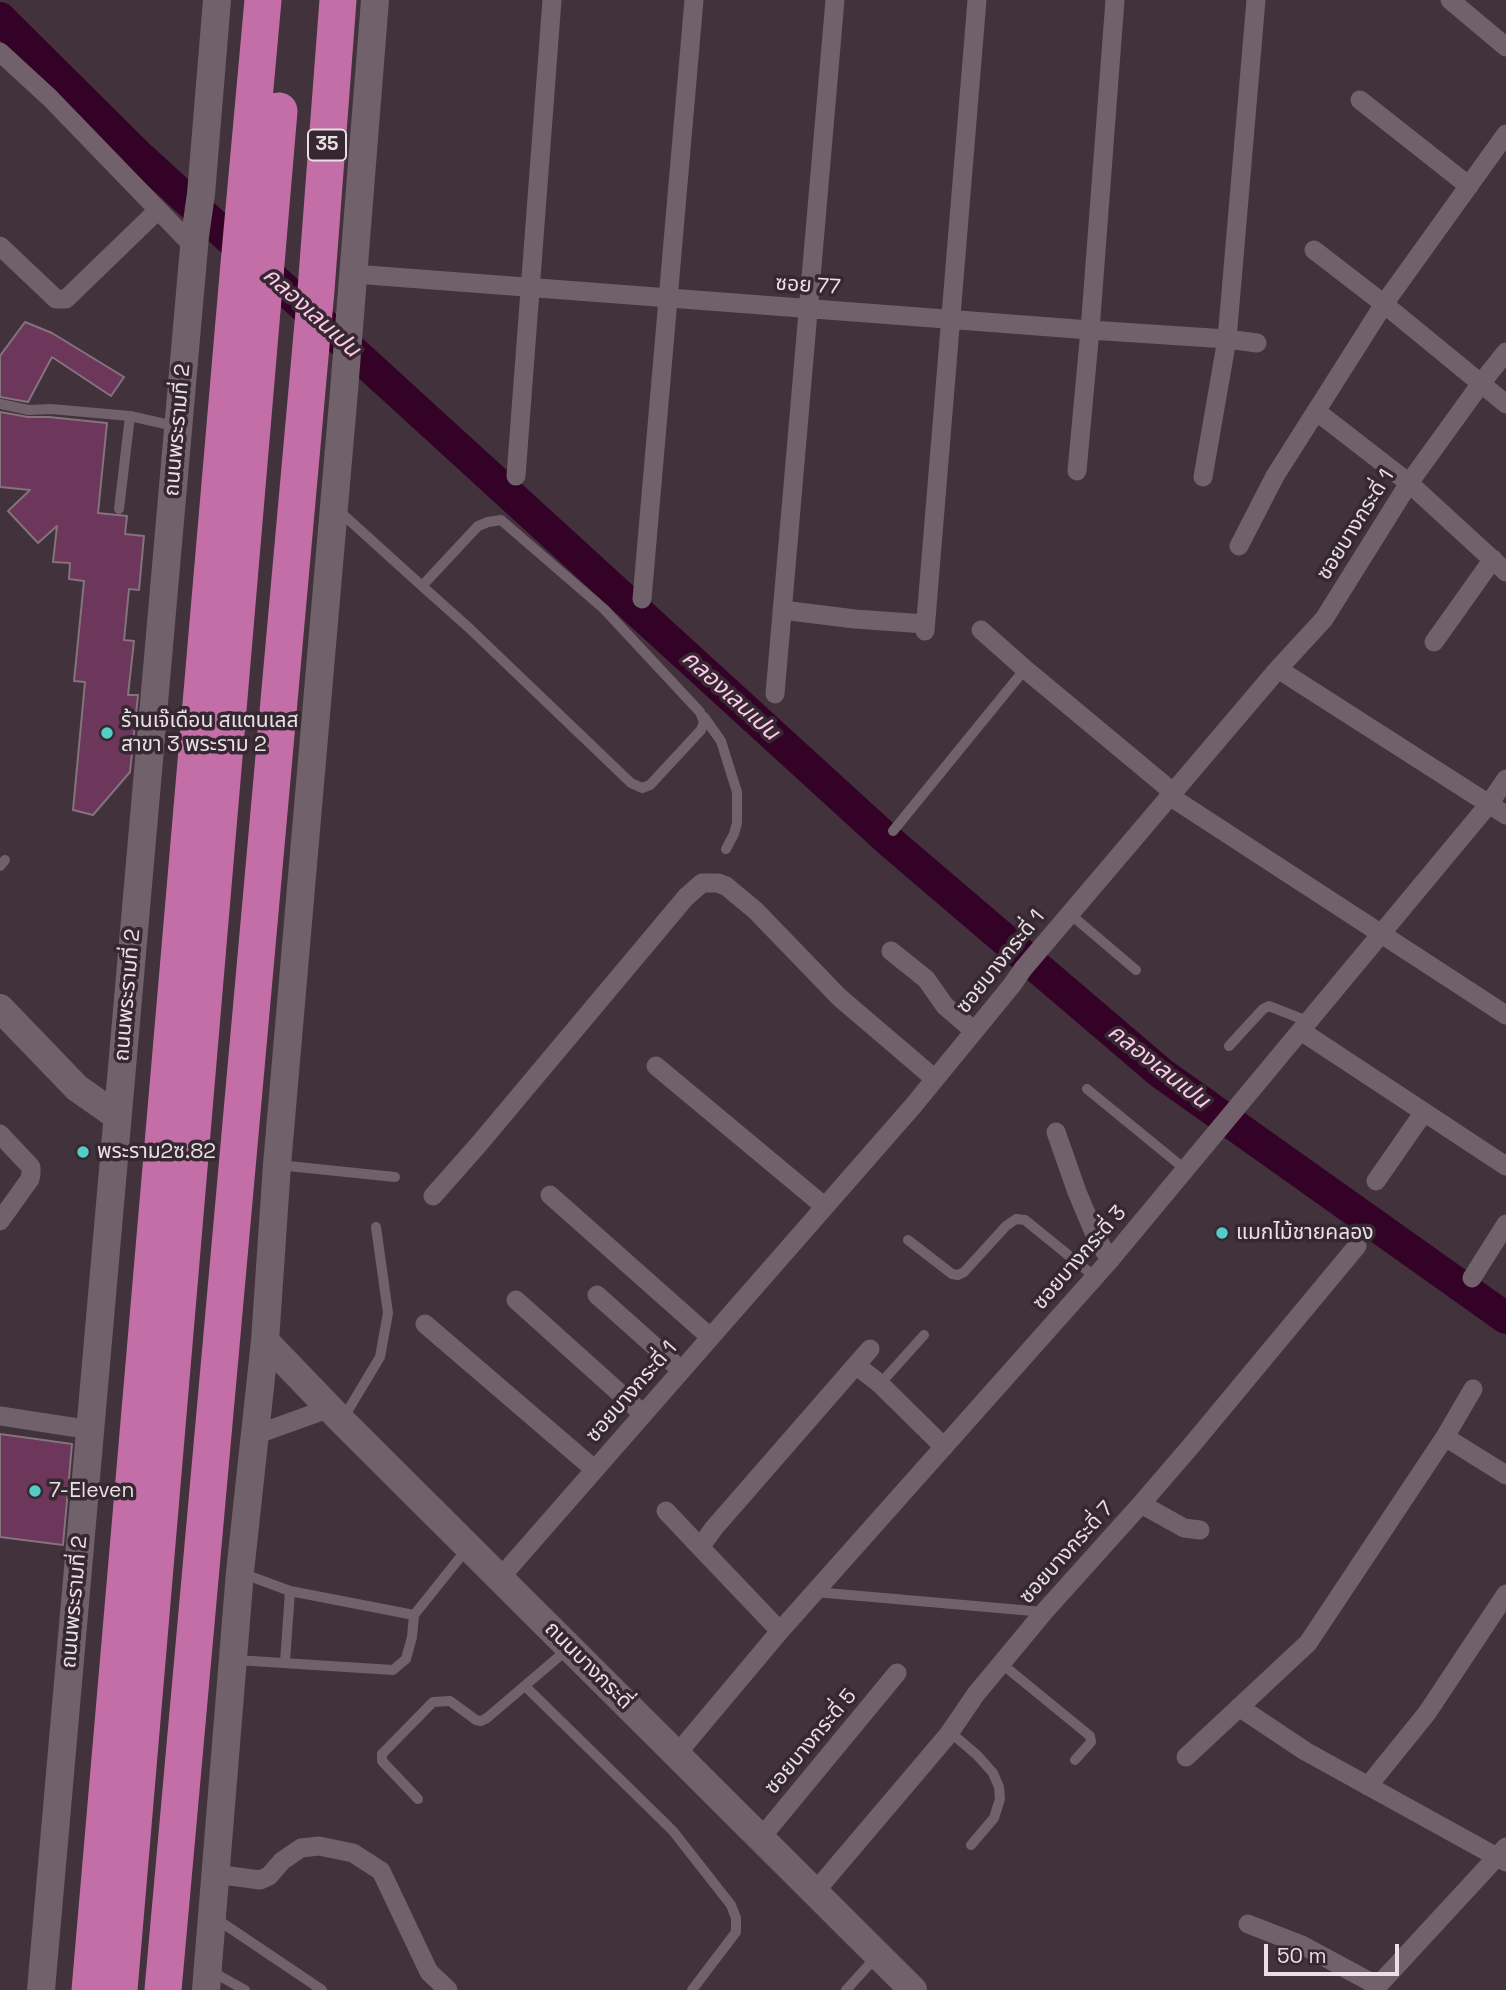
<!DOCTYPE html>
<html>
<head>
<meta charset="utf-8">
<style>
	body { margin:0 }
	#map { position:relative; width:1506px; height:1990px; overflow:hidden; background:#41323b; font-family:"Space Grotesk",sans-serif }
	canvas { display:block }
	.scale { position:absolute; left:1264px; top:1944px; width:135px; height:32px; box-sizing:border-box; border:4px solid #e9e0e5; border-top:0; padding-left:9px; font-size:21px; line-height:24px; white-space:nowrap; color:#e9e0e5; -webkit-text-stroke:5px #362831; paint-order:stroke }
</style>
</head>
<body>
<div id="map">
<canvas width="1506" height="1990"></canvas>
<div class="scale">50 m</div>
</div>
<script>
const c = document.querySelector('canvas').getContext('2d');
c.lineJoin = 'round';
const shape = rows => new Path2D(rows.map(r => 'M' + r).join(''));
function strokePath(path, color, width, dash) { c.strokeStyle = color; c.lineWidth = width; c.lineCap = dash ? 'butt' : 'round'; c.setLineDash(dash || []); c.stroke(path); }
function fillPath(path, color) { c.fillStyle = color; c.fill(path, 'evenodd'); }
function label(font, color, halo, rows, align = 'center') {
  c.font = font + ' "Space Grotesk","Noto Sans Thai",sans-serif'; c.lineWidth = 7; c.setLineDash([]); c.textBaseline = 'middle'; c.strokeStyle = halo; c.fillStyle = color; for (const [text, x, y, turn = 0] of rows) {
    c.save(); c.translate(x, y); c.rotate((+turn || 0) * Math.PI / 180); c.textAlign = isNaN(turn) ? turn : align; if (halo) c.strokeText(text, 0, 0); c.fillText(text, 0, 0); c.restore();
  }
}
strokePath(shape([
	[0,18,138,155,888,840,1161,1073,1506,1318]
]), '#340227', 32);
const building = shape([
	[25,322,52,333,124,377,111,396,52,357,28,402,0,397,0,356,25,322],
	[0,412,28,417,49,417,107,423,98,513,127,516,125,534,144,536,139,590,129,589,124,640,134,641,128,695,138,695,130,772,93,815,73,810,85,682,74,681,84,581,69,579,70,563,53,562,57,526,38,543,8,511,30,490,0,487,0,412],
	[0,1434,72,1444,63,1545,0,1537,0,1434]
]);
fillPath(building, '#6d375b');
strokePath(building, '#84737d', 2);
strokePath(shape([
	[0,404,29,410,51,409,130,416,174,426],
	[119,509,130,416],
	[338,510,422,586,468,627,631,783,642,788,650,785,701,730,704,722,700,712,604,609,501,520,488,522,478,526,422,586],
	[704,717,721,741,737,792,737,823,734,834,726,849],
	[893,831,1025,669],
	[0,866,5,860],
	[1070,914,1136,970],
	[1229,1046,1263,1009,1269,1006,1307,1021],
	[1087,1089,1186,1170],
	[278,1165,395,1177],
	[908,1240,952,1274,958,1275,964,1272,1006,1226,1016,1219,1025,1220,1094,1276],
	[880,1384,924,1335],
	[344,1417,380,1357,388,1313,376,1227],
	[815,1592,1044,1612],
	[414,1615,466,1550],
	[236,1660,393,1670,406,1659,412,1637,414,1615,290,1591,244,1574],
	[285,1662,290,1591],
	[1002,1664,1090,1736,1091,1742,1075,1760],
	[525,1686,673,1831,731,1905,736,1918,736,1932,692,1990],
	[950,1732,977,1755,993,1773,999,1787,1000,1799,994,1818,971,1845],
	[418,1799,382,1761,382,1754,433,1702,450,1701,476,1720,481,1721,487,1718,569,1648],
	[215,1918,322,1990],
	[211,1971,245,1990],
	[846,1990,877,1956]
]), '#71616b', 10);
strokePath(shape([
	[1450,0,1506,47],
	[0,52,50,98,194,247],
	[1360,100,1469,186],
	[0,246,56,299,66,299,158,210],
	[1314,250,1384,304,1506,404],
	[354,274,1090,330,1227,339,1257,343],
	[1316,411,1409,483,1506,572],
	[1077,471,1090,330,1115,0],
	[516,476,552,0],
	[1203,477,1227,339,1256,0],
	[1239,546,1275,476,1384,304,1506,134],
	[642,599,694,0],
	[782,610,855,619,925,624],
	[981,630,1025,669,1174,793],
	[925,631,977,0],
	[1434,642,1493,559],
	[1278,669,1506,815],
	[775,694,835,0],
	[1171,797,1506,1015],
	[891,951,926,979,945,1006,974,1031],
	[1301,1031,1506,1166],
	[656,1066,824,1206],
	[1056,1132,1077,1192,1096,1237,1110,1260],
	[0,1134,31,1167,31,1173,30,1179,0,1221],
	[1376,1181,1424,1112],
	[550,1195,710,1337],
	[433,1196,479,1144,686,897,702,883,718,883,726,886,756,911,839,997,935,1079],
	[1472,1278,1506,1224],
	[597,1295,681,1370],
	[516,1300,643,1414],
	[425,1324,594,1469],
	[856,1365,870,1349],
	[0,1416,91,1430],
	[255,1435,330,1408],
	[1445,1437,1506,1475],
	[1141,1504,1184,1528,1200,1530],
	[666,1511,700,1547],
	[500,1578,913,1106,1012,985,1023,969,1278,669,1324,619,1409,483,1482,382,1506,352],
	[780,1631,700,1547,714,1528,856,1365,880,1384,944,1447],
	[1239,1707,1305,1751,1506,1862],
	[676,1755,780,1631,1110,1260,1489,804,1506,779],
	[1186,1757,1308,1643,1445,1437,1473,1389],
	[1368,1786,1427,1713,1506,1594],
	[760,1839,897,1673],
	[215,1874,260,1880,269,1876,282,1861,301,1848,319,1846,353,1853,381,1871,429,1972,448,1990],
	[814,1893,948,1735,976,1694,1044,1612,1141,1504,1191,1446,1357,1246],
	[1248,1924,1302,1945,1378,1986],
	[1374,1990,1506,1847]
]), '#71616b', 19);
strokePath(shape([
	[0,1008,77,1088,117,1116],
	[265,1341,342,1421,913,1990],
	[41,1990,195,236,201,194,217,0],
	[206,1990,240,1572,265,1341,277,1165,344,391,375,0]
]), '#71616b', 28);
strokePath(shape([
	[90,1990,238,275,263,0],
	[119,1990,279,111],
	[163,1990,316,290,338,0]
]), '#c46ea7', 37);
for (const [x, y, r, color] of [
	[107,733,7,"#54cdc8"],
	[83,1152,7,"#54cdc8"],
	[1222,1233,7,"#54cdc8"],
	[35,1491,7,"#54cdc8"]
]) { const dot = new Path2D(); dot.arc(x, y, r, 0, 2 * Math.PI); c.fillStyle = color; c.fill(dot); strokePath(dot, '#362831', 2.5); }
for (const [x, y, w] of [
	[327,145,38]
]) { const box = new Path2D(); box.roundRect(x - w / 2, y - 15.5, w, 31, 5); c.fillStyle = '#362831'; c.fill(box); strokePath(box, '#e9e0e5', 2); }
label('bold 19px', '#e9e0e5', null, [
	["35",327,145]
]);
label('21px', '#e9e0e5', '#362831', [
	["ซอย 77",808,286,4],
	["ถนนพระรามที่ 2",178,430,-85],
	["ซอยบางกระดี่ 1",1356,525,-58],
	["ซอยบางกระดี่ 1",1001,962,-51],
	["ถนนพระรามที่ 2",128,995,-85],
	["ซอยบางกระดี่ 3",1080,1258,-49],
	["ซอยบางกระดี่ 1",632,1392,-49],
	["ซอยบางกระดี่ 7",1067,1553,-48],
	["ถนนพระรามที่ 2",75,1602,-85],
	["ถนนบางกระดี่",588,1666,45],
	["ซอยบางกระดี่ 5",811,1742,-50]
]);
label('21px', '#e9e0e5', '#362831', [
	["ร้านเจ๊เดือน สแตนเลส",121,721],
	["สาขา 3 พระราม 2",121,745],
	["พระราม2ซ.82",97,1152],
	["แมกไม้ชายคลอง",1236,1233],
	["7-Eleven",49,1491]
], 'left');
label('italic 23px', '#fec9ea', '#362831', [
	["คลองเลนเปน",311,313,42],
	["คลองเลนเปน",730,696,42],
	["คลองเลนเปน",1158,1067,38]
]);
</script>
</body>
</html>
